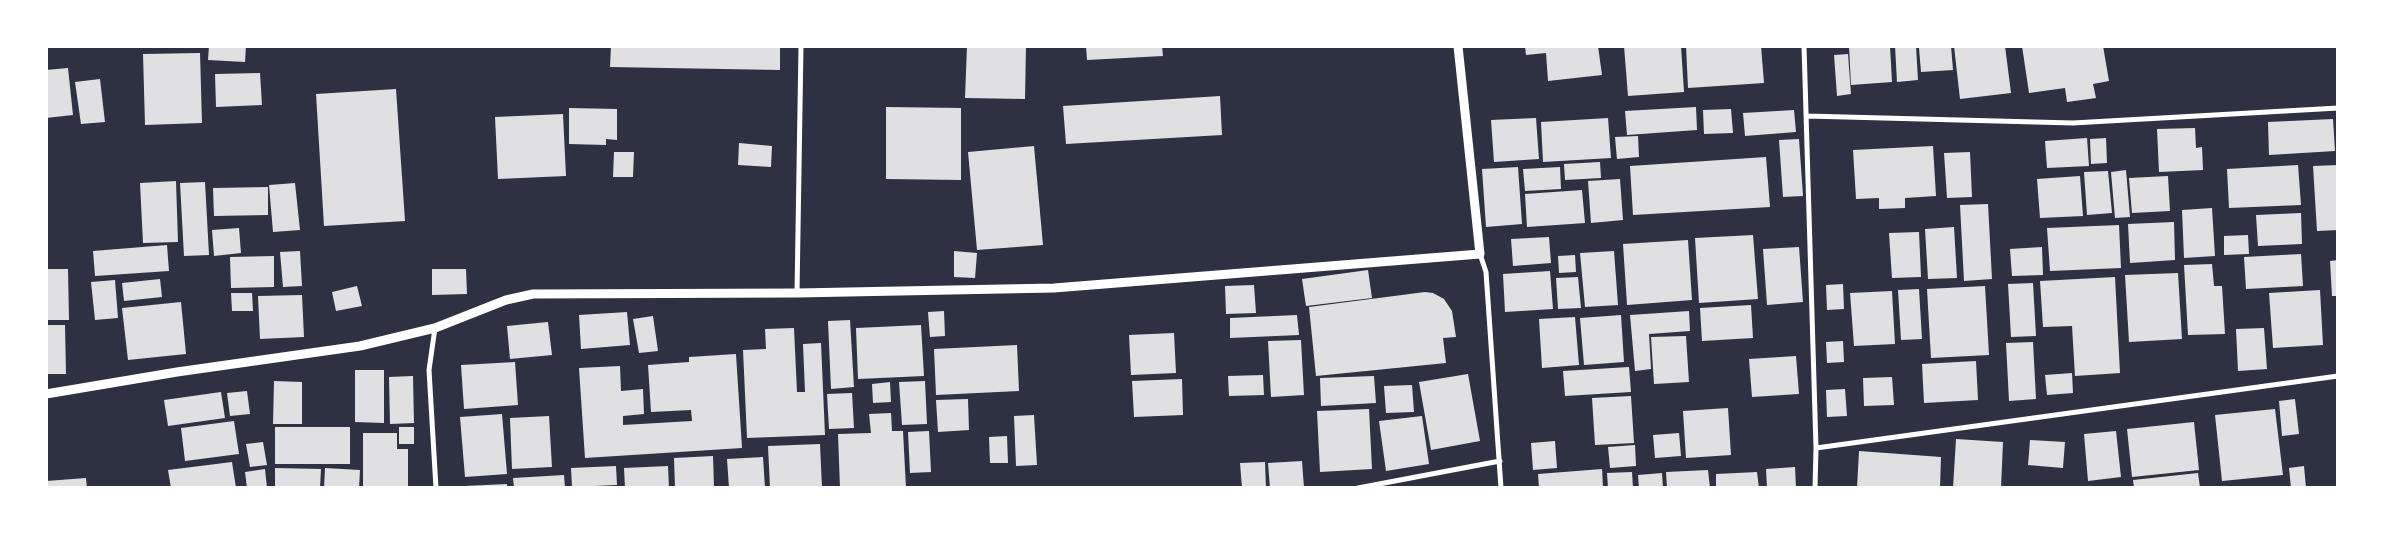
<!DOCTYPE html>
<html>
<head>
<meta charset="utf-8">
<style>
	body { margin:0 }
	#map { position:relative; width:2384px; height:534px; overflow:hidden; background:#2d3142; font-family:"Work Sans",sans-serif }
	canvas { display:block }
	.frame { position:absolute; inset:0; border:48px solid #fff; pointer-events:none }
</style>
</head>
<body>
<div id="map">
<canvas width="2384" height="534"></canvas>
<div class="frame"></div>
</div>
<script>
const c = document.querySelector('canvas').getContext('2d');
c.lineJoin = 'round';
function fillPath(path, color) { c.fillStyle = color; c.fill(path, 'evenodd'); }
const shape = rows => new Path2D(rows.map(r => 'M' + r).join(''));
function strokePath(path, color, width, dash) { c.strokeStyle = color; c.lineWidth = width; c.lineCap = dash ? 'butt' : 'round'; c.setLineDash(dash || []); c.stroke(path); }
fillPath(shape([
	[209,46,246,46,245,62,208,60],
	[611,46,780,46,780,70,610,67],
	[967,46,1026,46,1025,99,965,98],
	[1086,46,1162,46,1163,56,1087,60],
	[1525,46,1598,46,1602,75,1548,81,1546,53,1526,55],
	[1624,46,1681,46,1684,92,1628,96],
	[1686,46,1761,46,1764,83,1688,88],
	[1849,46,1890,46,1892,82,1851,85],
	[1895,46,1916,46,1918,80,1897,82],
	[1951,46,1953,70,1921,72,1919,48],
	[1954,46,2005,46,2011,93,1960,99],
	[2022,46,2103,46,2109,81,2093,84,2096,98,2067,102,2065,88,2029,93],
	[200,53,202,123,145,125,143,54],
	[1848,54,1851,94,1837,96,1834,55],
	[68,68,73,115,46,118,46,70],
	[260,73,262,105,216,107,215,74],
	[100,79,105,122,81,124,75,82],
	[396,89,405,221,324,226,316,94],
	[1220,96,1222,135,1066,144,1063,106],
	[886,107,961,108,961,180,886,179],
	[1696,107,1697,130,1627,135,1625,111],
	[569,108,617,109,617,140,606,139,606,145,569,144],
	[1731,109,1733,133,1704,134,1703,110],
	[1794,110,1796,132,1745,136,1743,113],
	[563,114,566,176,498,179,495,117],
	[1536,118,1539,159,1494,162,1491,120],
	[1608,118,1611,158,1543,162,1541,122],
	[2333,119,2335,151,2269,155,2268,122],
	[2195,128,2196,148,2202,147,2203,170,2159,172,2157,129],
	[1638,136,1639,157,1617,159,1615,137],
	[2087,138,2089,166,2047,168,2045,141],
	[2106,138,2107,163,2091,164,2090,139],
	[1799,139,1803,196,1783,197,1779,140],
	[739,143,772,146,771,167,738,165],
	[1034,146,1043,245,977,250,968,152],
	[1933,146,1936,196,1905,198,1905,208,1879,209,1879,198,1856,199,1853,150],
	[614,152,634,152,633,177,613,177],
	[1970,152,1972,197,1947,198,1944,153],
	[1766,157,1770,207,1633,215,1630,166],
	[1600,162,1601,178,1565,180,1564,164],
	[2298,165,2301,205,2229,208,2227,169],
	[2338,165,2338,230,2317,231,2313,166],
	[1518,167,1522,224,1486,227,1482,169],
	[1560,167,1561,189,1525,191,1523,169],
	[2126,170,2130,217,2115,218,2111,172],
	[2108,171,2112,213,2087,215,2084,172],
	[2080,176,2083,216,2040,218,2037,179],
	[2168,176,2170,211,2132,213,2129,178],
	[1620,179,1623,220,1591,223,1588,181],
	[176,181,178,242,143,243,140,183],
	[205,182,209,255,184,256,180,183],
	[295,183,300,230,273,232,269,185],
	[268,187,268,215,214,216,213,188],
	[1582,190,1585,223,1527,227,1525,194],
	[1988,204,1992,279,1964,281,1960,205],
	[2212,208,2215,256,2184,258,2182,210],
	[2301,213,2302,244,2258,246,2256,215],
	[2174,222,2175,260,2130,263,2128,224],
	[2119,225,2121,268,2050,271,2047,228],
	[1954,227,1957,278,1928,279,1925,229],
	[239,228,241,253,214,256,212,230],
	[1919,232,1921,277,1892,278,1889,233],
	[1753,235,1758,299,1699,303,1695,238],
	[2248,235,2249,254,2224,255,2224,236],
	[1549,237,1551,263,1513,266,1511,239],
	[1688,240,1692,300,1627,305,1623,244],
	[167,245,169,271,95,276,93,251],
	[1799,247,1803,302,1767,305,1763,249],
	[2042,247,2043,275,2012,276,2010,249],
	[300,251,302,286,283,287,280,252],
	[954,251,977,253,975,278,954,277],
	[1614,251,1618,305,1585,307,1580,253],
	[2301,254,2303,286,2246,289,2244,257],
	[1575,255,1576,272,1559,273,1558,256],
	[274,256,274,287,231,288,230,257],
	[2338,260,2338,296,2332,296,2330,261],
	[2212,264,2214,286,2222,286,2225,334,2188,335,2184,265],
	[48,269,68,269,69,320,48,320],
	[432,269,466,269,467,294,432,295],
	[1368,270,1372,298,1306,306,1302,279],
	[1550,271,1553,309,1505,312,1503,274],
	[2178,273,2182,339,2129,342,2125,275],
	[1578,277,1581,308,1558,309,1556,278],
	[2115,277,2120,373,2075,376,2072,326,2043,327,2040,281],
	[160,279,162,297,124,301,122,283],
	[115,280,118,318,95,320,91,282],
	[2033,283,2036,336,2011,337,2008,284],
	[1843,284,1844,309,1827,310,1826,285],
	[1254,285,1256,313,1226,314,1225,286],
	[357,286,362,306,336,311,332,292],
	[1985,286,1989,355,1931,358,1927,289],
	[1919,289,1922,339,1901,340,1898,290],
	[2320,290,2323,345,2273,348,2269,293],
	[1892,291,1895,344,1854,346,1850,293],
	[1425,292,1433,293,1444,299,1452,311,1456,337,1443,338,1446,363,1316,376,1309,307],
	[231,293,252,293,253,311,232,311],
	[302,295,304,337,260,339,258,296],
	[181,302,186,354,128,360,122,308],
	[1751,305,1753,338,1702,341,1700,308],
	[944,311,945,336,930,337,928,312],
	[1689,311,1690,331,1649,334,1651,369,1635,371,1630,315],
	[627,312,630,345,581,349,579,315],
	[1297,315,1299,335,1230,338,1230,318],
	[1621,315,1624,362,1584,365,1580,318],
	[653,316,658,351,639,353,633,319],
	[1575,317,1579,365,1542,368,1539,319],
	[850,320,854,387,831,389,828,321],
	[548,322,552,355,510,359,507,326],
	[46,325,65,325,66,374,46,374],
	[921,325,924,376,858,379,856,328],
	[794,328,797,392,805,392,803,344,821,343,825,435,747,438,743,350,766,349,765,329],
	[2264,328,2267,369,2238,371,2236,329],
	[1174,333,1176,373,1131,375,1129,335],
	[1686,336,1689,382,1654,384,1651,337],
	[1301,340,1304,395,1271,397,1268,341],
	[1843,341,1844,362,1827,363,1826,342],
	[2033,342,2036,399,2009,401,2006,343],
	[1017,345,1019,391,936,395,934,349],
	[736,354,742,448,585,458,579,368,620,366,621,391,643,389,644,414,623,416,623,425,692,421,691,410,651,412,648,365,689,362,689,357],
	[1796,356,1799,394,1752,397,1749,359],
	[1976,361,1978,400,1924,403,1922,364],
	[515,362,518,405,464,409,461,365],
	[1629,367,1631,392,1565,396,1563,371],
	[355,370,384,370,384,423,355,422],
	[2072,373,2073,393,2047,395,2045,375],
	[1468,374,1480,441,1431,450,1419,382],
	[1263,375,1264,395,1229,396,1228,376],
	[413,376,414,423,390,424,389,377],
	[1374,376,1376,403,1321,406,1320,378],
	[1892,377,1894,405,1864,406,1863,378],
	[1182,379,1183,415,1134,417,1132,381],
	[274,381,302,382,302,424,273,424],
	[925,381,927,424,902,425,899,382],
	[890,382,891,402,873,403,872,384],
	[1412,385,1414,412,1386,413,1384,386],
	[1845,389,1847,416,1827,417,1826,390],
	[247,391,250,414,230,416,227,393],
	[221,392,225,418,168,426,164,400],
	[852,393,854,428,829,429,827,394],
	[1631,396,1634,443,1595,445,1592,398],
	[968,399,969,430,938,432,936,400],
	[2295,399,2299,434,2282,436,2279,401],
	[1728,408,1731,455,1686,458,1683,411],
	[1369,409,1372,469,1320,472,1317,411],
	[2275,409,2283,475,2222,481,2215,415],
	[891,413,892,431,903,431,906,488,840,488,838,434,871,433,869,414],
	[502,414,507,474,465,477,460,417],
	[1034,415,1037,465,1016,466,1014,416],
	[549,416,552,467,512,469,510,418],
	[1422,416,1429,464,1386,471,1379,421],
	[234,421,239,454,185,461,181,428],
	[2194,422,2199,470,2132,477,2127,429],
	[275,427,350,427,350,464,275,464],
	[399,427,414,427,414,444,399,444],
	[929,431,931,472,910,473,908,432],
	[2116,431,2121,477,2088,481,2084,434],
	[363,433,397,433,397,449,408,449,408,488,363,488],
	[1679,433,1681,456,1655,458,1653,435],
	[1007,436,1008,463,990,463,989,437],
	[1956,439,2003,442,2001,488,1953,488],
	[2030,440,2065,442,2063,468,2028,465],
	[1555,441,1557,468,1533,470,1531,443],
	[263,442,267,465,250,467,246,444],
	[820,444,822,488,770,488,768,446],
	[1635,445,1636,466,1610,468,1608,447],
	[1859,451,1941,457,1940,488,1857,488],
	[713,456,714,488,675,488,674,458],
	[763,457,765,488,729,488,727,459],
	[1302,461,1304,488,1270,488,1268,463],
	[232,462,236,488,171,488,168,470],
	[1265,462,1266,488,1242,488,1240,463],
	[616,466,617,485,572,487,571,468],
	[668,466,669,488,625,488,624,468],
	[2304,466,2306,488,2291,488,2289,468],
	[1795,467,1796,488,1767,488,1766,469],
	[275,468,321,469,320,488,275,488],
	[325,468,360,470,359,488,324,488],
	[265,469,267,488,247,488,245,472],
	[1602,469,1603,488,1539,488,1538,474],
	[1708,470,1710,488,1667,488,1666,472],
	[1632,472,1633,488,1608,488,1607,473],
	[1757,472,1759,488,1716,488,1716,474],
	[1662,473,1663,488,1639,488,1638,475],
	[2198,473,2200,488,2134,488,2133,480],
	[564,475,565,488,514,488,513,478],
	[86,478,87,488,46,488,46,481],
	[507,484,507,488,465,488,464,486]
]), '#e0e0e3');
strokePath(shape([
	[1804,46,1816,448,1815,488],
	[1807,116,2073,123,2338,108],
	[1480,254,1486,272,1501,488],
	[797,293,801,46],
	[435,328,429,370,436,488],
	[1816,448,2338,376],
	[1358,488,1500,461]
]), '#fff', 5);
strokePath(shape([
	[46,394,177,372,360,346,435,328,506,300,533,294,797,293,1054,288,1480,254,1458,46]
]), '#fff', 9);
</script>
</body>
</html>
